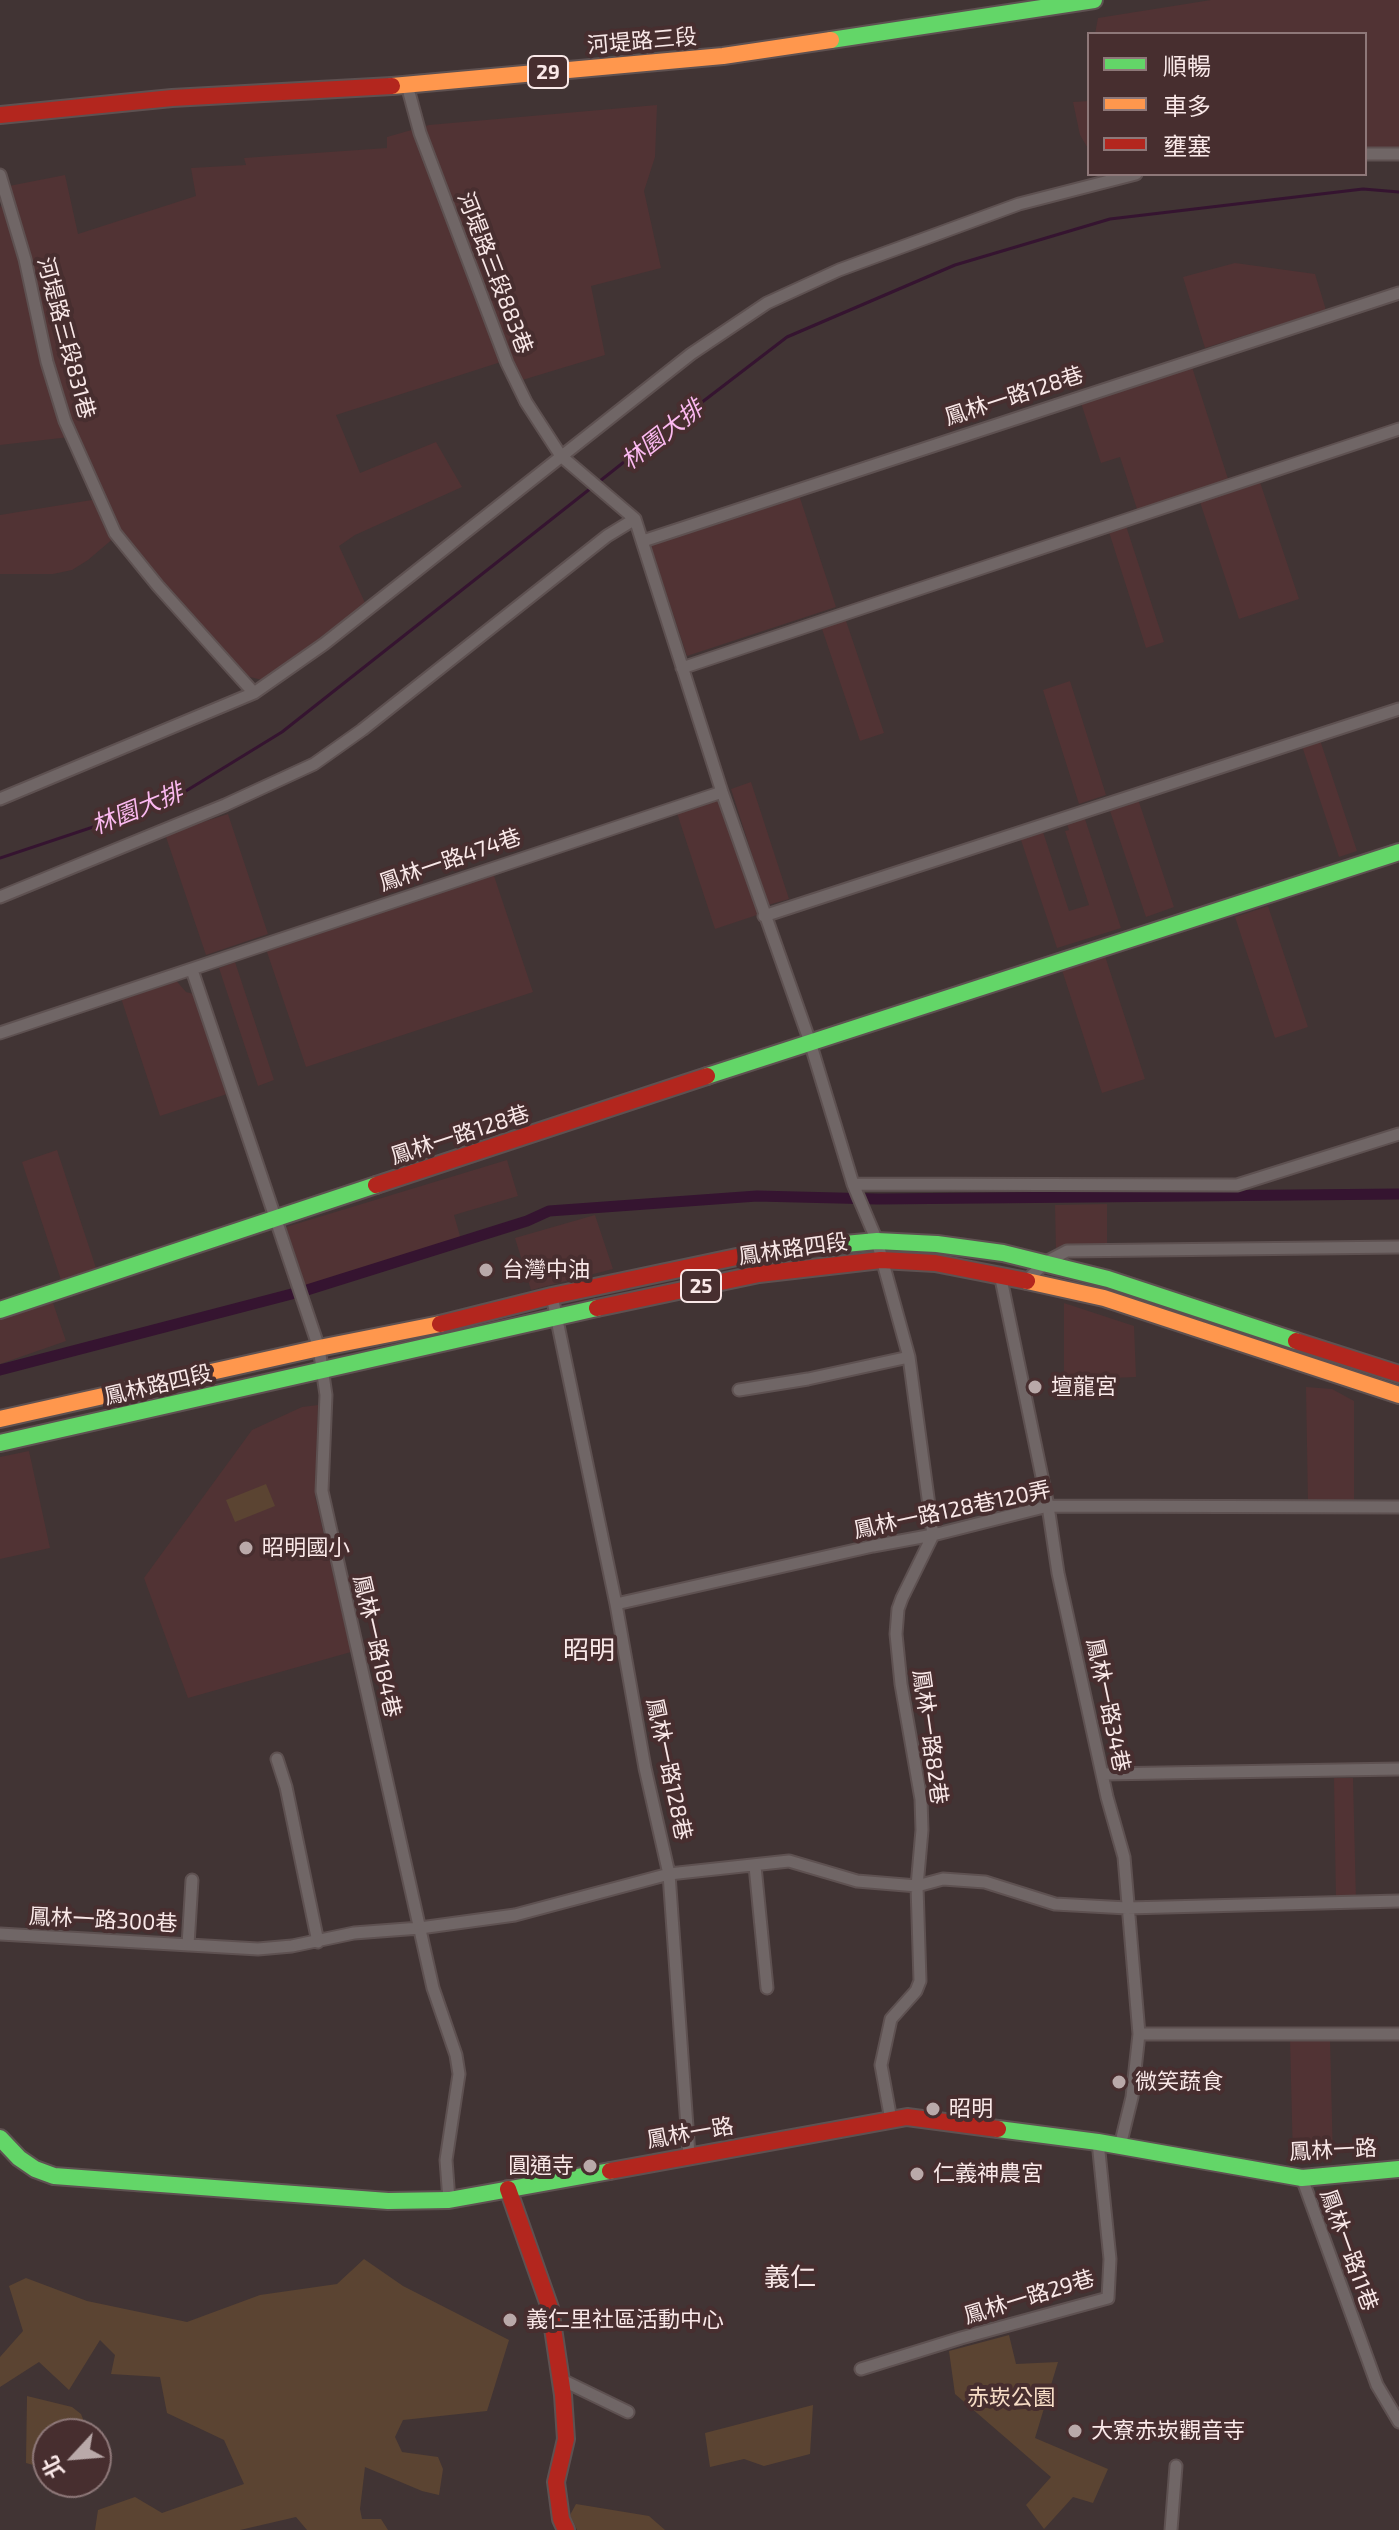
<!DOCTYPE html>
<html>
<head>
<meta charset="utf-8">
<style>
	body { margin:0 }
	#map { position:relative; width:1399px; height:2530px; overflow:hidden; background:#413434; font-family:"Exo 2","Noto Sans TC",sans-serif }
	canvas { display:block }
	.legend { position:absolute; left:1087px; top:32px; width:280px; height:144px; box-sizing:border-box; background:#472e2f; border:2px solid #8e7879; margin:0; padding:10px 14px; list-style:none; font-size:24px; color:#f9e8e8 }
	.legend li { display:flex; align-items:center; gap:16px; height:40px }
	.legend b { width:40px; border:2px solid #8e7879 }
	.north { position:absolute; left:32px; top:2418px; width:80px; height:80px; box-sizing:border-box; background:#472e2f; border:2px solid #8e7879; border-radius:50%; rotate:244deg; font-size:22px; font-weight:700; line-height:32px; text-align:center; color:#f9e8e8 }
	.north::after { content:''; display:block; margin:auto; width:28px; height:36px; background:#b9a9a9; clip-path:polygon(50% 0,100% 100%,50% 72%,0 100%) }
</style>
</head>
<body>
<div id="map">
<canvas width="1399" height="2530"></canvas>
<ul class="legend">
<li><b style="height:10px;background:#63d668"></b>順暢</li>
<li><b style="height:10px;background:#ff974d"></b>車多</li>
<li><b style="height:10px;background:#b3261e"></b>壅塞</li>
</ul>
<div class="north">北</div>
</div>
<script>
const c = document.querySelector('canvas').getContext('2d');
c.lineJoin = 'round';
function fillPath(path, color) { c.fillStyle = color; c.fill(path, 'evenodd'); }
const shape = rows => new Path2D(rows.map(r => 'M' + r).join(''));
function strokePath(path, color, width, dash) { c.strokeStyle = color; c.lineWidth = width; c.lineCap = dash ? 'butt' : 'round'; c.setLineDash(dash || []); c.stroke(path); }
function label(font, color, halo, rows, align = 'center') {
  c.font = font + ' "Exo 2","Noto Sans TC",sans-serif'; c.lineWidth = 8; c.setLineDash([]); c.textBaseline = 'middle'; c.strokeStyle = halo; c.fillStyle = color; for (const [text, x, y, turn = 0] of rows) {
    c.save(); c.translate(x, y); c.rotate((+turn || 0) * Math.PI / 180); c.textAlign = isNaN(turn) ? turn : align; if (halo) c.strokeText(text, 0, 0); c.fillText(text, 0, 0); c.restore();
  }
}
fillPath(shape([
	[1211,0,1399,0,1399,147,1365,149,1365,34,1095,34,1098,18],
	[1089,101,1089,150,1080,135,1073,102],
	[657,105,655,157,644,191,661,268,591,286,605,355,519,381,504,361,336,415,360,473,436,442,462,487,355,535,339,546,366,605,272,677,262,680,246,676,115,537,88,560,72,570,53,574,0,574,0,515,98,499,70,437,0,445,0,208,9,186,65,175,78,234,196,196,191,168,246,165,244,158,387,148,387,137,429,125],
	[1235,263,1315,274,1326,310,1205,348,1183,277],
	[1192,367,1229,482,1138,512,1120,457,1101,463,1081,403],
	[1259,479,1299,599,1239,619,1199,499],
	[799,495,836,607,687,656,650,544],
	[1126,526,1164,642,1146,648,1109,532],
	[844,615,884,733,860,741,820,623],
	[1070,681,1106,795,1079,804,1043,690],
	[1319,737,1357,851,1339,857,1301,743],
	[751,782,789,899,768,905,731,789],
	[721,796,760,914,715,929,676,810],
	[1138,799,1174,907,1146,917,1109,808],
	[228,814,268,934,206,955,165,834],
	[1084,816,1121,928,1057,948,1020,837,1042,829,1069,911,1089,905,1065,831,1069,830,1066,821],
	[492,870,533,992,306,1067,265,946],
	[1268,906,1308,1027,1275,1038,1235,917],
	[1104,953,1145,1079,1102,1093,1061,967],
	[235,962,274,1080,258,1086,219,968],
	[173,977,186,992,194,994,227,1094,160,1116,120,995],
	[57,1150,96,1268,61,1280,22,1162],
	[507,1160,518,1196,454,1215,462,1243,304,1286,286,1227],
	[1107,1204,1107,1252,1056,1252,1055,1205],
	[595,1215,613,1269,531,1290,515,1238],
	[52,1300,66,1341,0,1364,0,1318],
	[1064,1303,1134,1326,1136,1377,1064,1380],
	[1306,1387,1332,1389,1354,1401,1354,1503,1308,1504],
	[318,1405,315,1496,351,1652,188,1698,144,1578,252,1430,302,1407],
	[29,1451,50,1548,0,1559,0,1457],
	[1334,1778,1353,1778,1356,1901,1336,1901],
	[1330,2037,1333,2160,1293,2161,1290,2038]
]), '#513334');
fillPath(shape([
	[266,1484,275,1506,235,1522,226,1500],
	[364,2259,403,2286,509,2340,487,2411,403,2420,395,2437,402,2452,438,2457,443,2469,439,2495,422,2491,365,2467,360,2509,362,2519,381,2519,388,2530,307,2530,296,2517,240,2530,95,2530,98,2510,135,2497,162,2513,244,2484,224,2440,167,2413,160,2377,111,2374,115,2355,100,2340,69,2390,39,2362,0,2387,0,2357,23,2331,9,2286,26,2278,87,2301,187,2322,260,2295,337,2284],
	[1009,2335,1016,2364,1058,2362,1035,2438,1108,2469,1093,2503,1073,2497,1044,2529,1026,2505,1051,2477,955,2394,949,2351],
	[27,2396,72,2407,81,2414,89,2434,48,2434,48,2469,26,2463],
	[813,2405,810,2454,764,2466,744,2459,710,2467,705,2433],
	[576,2504,649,2516,665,2530,577,2530,570,2515]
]), '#5b4432');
strokePath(shape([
	[0,858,168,802,282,732,624,462,787,337,955,265,1110,219,1363,189,1399,192]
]), '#351430', 3);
strokePath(shape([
	[0,1370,307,1290,527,1221,549,1211,757,1196,878,1199,1399,1194]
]), '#351430', 11);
const street = shape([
	[407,85,420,133,507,363,526,402,561,456,635,519,722,792,810,1042,853,1184,877,1241,909,1357,933,1535,902,1598,898,1609,896,1634,901,1684,921,1799,922,1830,917,1886,920,1981,916,1991,891,2019,881,2065,891,2120],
	[1365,154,1399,154],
	[0,175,25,259,47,362,65,421,115,533,158,586,254,693],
	[643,541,1399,293],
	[682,668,1399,429],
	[0,799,254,693,324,644,691,354,767,303,839,270,1019,204,1136,174],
	[0,897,225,805,314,764,362,730,607,536,635,519],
	[764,916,1399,709],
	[192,970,319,1348,326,1395,322,1491,433,1988,456,2055,459,2074,446,2160,449,2200],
	[0,1033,722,792],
	[853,1184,1237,1185,1399,1134],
	[1000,1274,1048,1506,1058,1573,1107,1797,1124,1857,1139,2034,1132,2097,1120,2146],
	[1027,1280,1046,1262,1067,1251,1399,1247],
	[552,1296,616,1604,645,1768,669,1874,689,2155],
	[739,1390,808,1379,909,1357],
	[616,1604,873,1546,933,1535,1048,1506,1399,1507],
	[277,1759,286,1787,318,1942],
	[1103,1774,1399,1769],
	[755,1866,767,1988],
	[0,1934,258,1949,292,1946,354,1933,420,1928,515,1915,669,1874,789,1861,857,1881,917,1886,943,1879,985,1882,1055,1904,1127,1908,1399,1901],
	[188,1945,192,1880],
	[1139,2034,1399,2034],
	[1302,2178,1377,2385,1399,2422],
	[861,2369,961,2338,1108,2298,1110,2259,1098,2142],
	[560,2379,628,2412],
	[1171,2530,1176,2466]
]);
const fast = shape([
	[831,40,1094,0],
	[707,1076,1399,852],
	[823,1246,877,1241,937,1244,1003,1253,1108,1279,1296,1341],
	[0,1310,376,1185],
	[0,1443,597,1308],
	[998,2129,1098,2142,1302,2178,1399,2169],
	[0,2138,19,2158,35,2169,54,2176,388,2201,449,2200,610,2171]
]);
const slow = shape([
	[392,86,723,56,831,40],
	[1027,1281,1104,1298,1399,1395],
	[0,1419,319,1348,440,1324]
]);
const jam = shape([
	[0,115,172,98,392,86],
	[376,1185,707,1076],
	[597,1308,759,1274,881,1260,935,1263,1027,1281],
	[440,1324,552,1296,765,1251,823,1246],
	[1296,1341,1399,1374],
	[610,2171,907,2117,998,2129],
	[508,2189,550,2308,563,2395,566,2439,556,2482,561,2519,566,2530]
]);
strokePath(street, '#5e5151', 15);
strokePath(fast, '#5e5151', 20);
strokePath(slow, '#5e5151', 20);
strokePath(jam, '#5e5151', 20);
strokePath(street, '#706666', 11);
strokePath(fast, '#63d668', 16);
strokePath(slow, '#ff974d', 16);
strokePath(jam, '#b3261e', 16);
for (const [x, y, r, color] of [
	[486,1270,8,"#b9a9a9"],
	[1035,1387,8,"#b9a9a9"],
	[246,1548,8,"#b9a9a9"],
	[1119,2082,8,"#b9a9a9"],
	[933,2109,8,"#b9a9a9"],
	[590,2166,8,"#b9a9a9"],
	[917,2174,8,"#b9a9a9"],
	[510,2320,8,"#b9a9a9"],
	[1075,2431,8,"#b9a9a9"]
]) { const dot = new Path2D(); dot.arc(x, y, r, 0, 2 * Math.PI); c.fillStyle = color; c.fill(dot); strokePath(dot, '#472e2f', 3); }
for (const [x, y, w] of [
	[548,72,40],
	[701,1286,40]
]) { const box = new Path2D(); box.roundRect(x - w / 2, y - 16, w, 32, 6); c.fillStyle = '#472e2f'; c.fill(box); strokePath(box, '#f9e8e8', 2); }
label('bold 20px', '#f9e8e8', null, [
	["29",548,72],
	["25",701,1286]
]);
label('22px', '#f9e8e8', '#472e2f', [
	["河堤路三段",642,41,-5],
	["河堤路三段883巷",495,273,69],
	["河堤路三段831巷",66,338,75],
	["鳳林一路128巷",1014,396,-18],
	["鳳林一路474巷",450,860,-19],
	["鳳林一路128巷",460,1135,-18],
	["鳳林路四段",793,1249,-8],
	["鳳林路四段",158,1385,-13],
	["鳳林一路128巷120弄",952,1510,-12],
	["鳳林一路184巷",377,1646,77],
	["鳳林一路34巷",1108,1705,78],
	["鳳林一路82巷",930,1737,82],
	["鳳林一路128巷",669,1769,78],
	["鳳林一路300巷",103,1920,3],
	["鳳林一路",690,2133,-10],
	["鳳林一路",1333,2150,-3],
	["鳳林一路11巷",1349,2250,70],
	["鳳林一路29巷",1029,2297,-17]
]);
label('22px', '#f9e8e8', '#472e2f', [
	["台灣中油",502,1270],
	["壇龍宮",1051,1387],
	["昭明國小",262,1548],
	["微笑蔬食",1135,2082],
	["昭明",949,2109],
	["圓通寺",574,2166,"right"],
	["仁義神農宮",933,2174],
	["義仁里社區活動中心",526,2320],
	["大寮赤崁觀音寺",1091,2431]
], 'left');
label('22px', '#f7ddc6', '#472e2f', [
	["赤崁公園",1011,2398]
]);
label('italic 24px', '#fbb9f0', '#472e2f', [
	["林園大排",662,435,-38],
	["林園大排",137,809,-22]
]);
label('26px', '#f9e8e8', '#472e2f', [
	["昭明",589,1650],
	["義仁",790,2277]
]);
</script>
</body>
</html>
